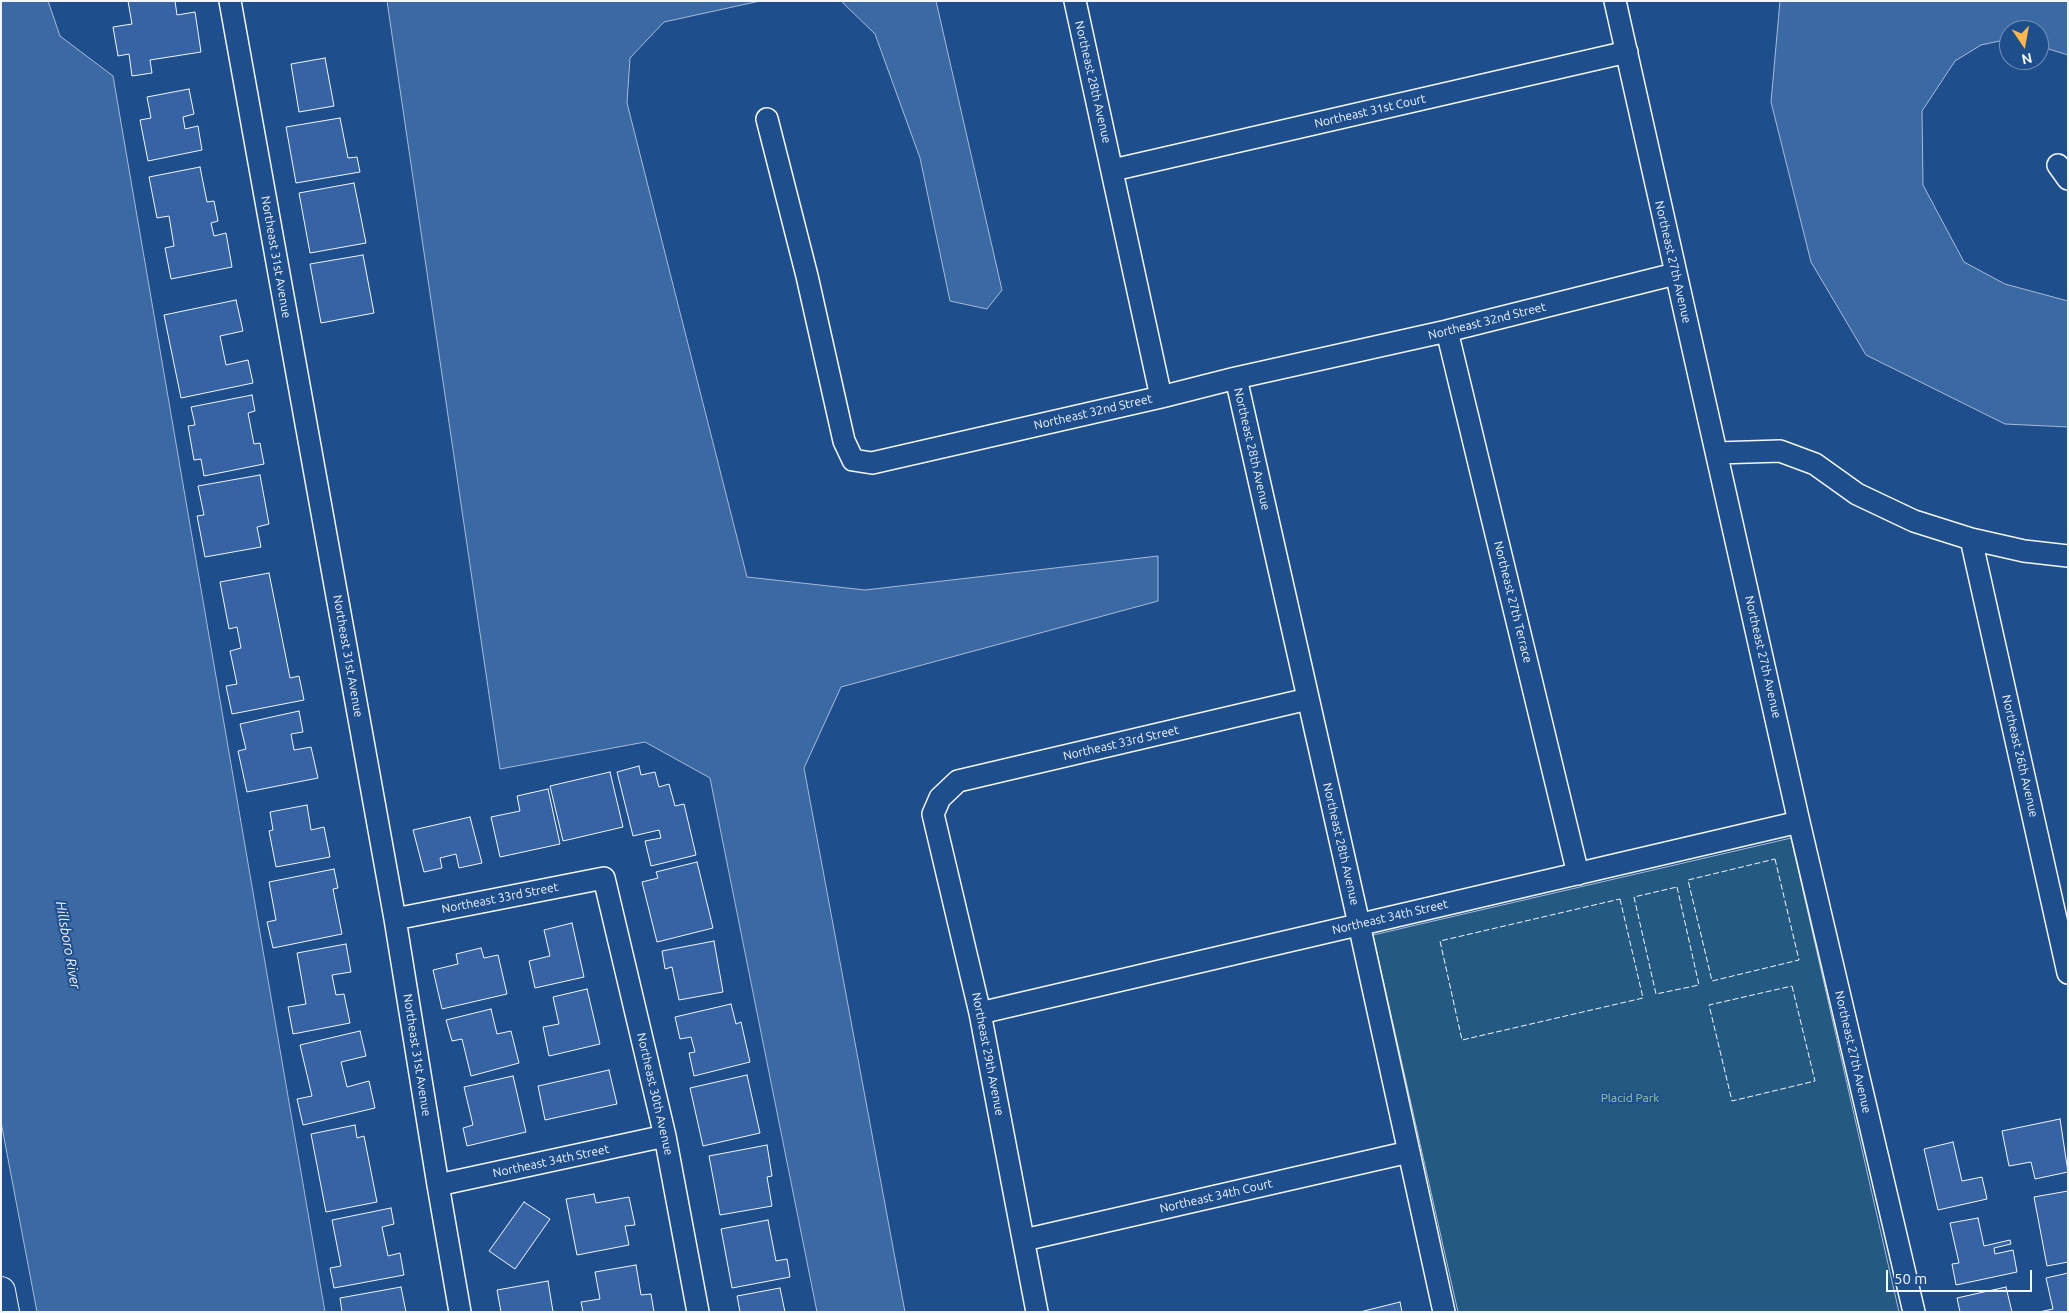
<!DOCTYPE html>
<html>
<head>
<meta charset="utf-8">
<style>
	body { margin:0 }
	#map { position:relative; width:2069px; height:1313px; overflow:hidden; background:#1f4e8c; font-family:Ubuntu,sans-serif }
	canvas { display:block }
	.frame { position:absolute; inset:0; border:2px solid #f2f6ff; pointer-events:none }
	.north { position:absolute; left:1999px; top:20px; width:50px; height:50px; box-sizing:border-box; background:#1f4e8c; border:1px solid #7391ba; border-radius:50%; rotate:168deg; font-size:14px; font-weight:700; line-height:20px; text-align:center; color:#f2f6ff }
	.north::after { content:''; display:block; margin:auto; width:18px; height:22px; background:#ffb74d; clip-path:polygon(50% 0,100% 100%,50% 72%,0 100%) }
	.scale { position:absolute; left:1886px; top:1270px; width:146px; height:22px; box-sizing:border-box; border:2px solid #f2f6ff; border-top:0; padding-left:6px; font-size:15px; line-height:18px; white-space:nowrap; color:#f2f6ff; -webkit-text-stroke:4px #1f4e8c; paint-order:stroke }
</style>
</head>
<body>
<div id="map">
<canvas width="2069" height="1313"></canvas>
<div class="frame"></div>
<div class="north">N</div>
<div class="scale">50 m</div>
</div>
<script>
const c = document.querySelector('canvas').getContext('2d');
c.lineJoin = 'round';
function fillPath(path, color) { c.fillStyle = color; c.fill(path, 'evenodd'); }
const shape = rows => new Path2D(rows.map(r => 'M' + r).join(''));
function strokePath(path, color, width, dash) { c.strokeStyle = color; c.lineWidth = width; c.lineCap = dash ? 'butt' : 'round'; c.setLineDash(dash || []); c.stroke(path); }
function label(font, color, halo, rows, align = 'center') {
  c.font = font + ' Ubuntu,sans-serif'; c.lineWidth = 4; c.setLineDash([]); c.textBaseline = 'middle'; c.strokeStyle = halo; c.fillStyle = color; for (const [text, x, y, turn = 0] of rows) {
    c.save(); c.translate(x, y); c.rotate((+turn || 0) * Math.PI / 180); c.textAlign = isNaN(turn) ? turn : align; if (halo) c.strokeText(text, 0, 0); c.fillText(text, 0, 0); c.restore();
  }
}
const green = shape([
	[1791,838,1899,1312,1458,1312,1373,935,1791,838]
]);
fillPath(green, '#245a82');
strokePath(green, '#a8bbd7', 1);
const water = shape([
	[1,1,48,1,60,36,113,76,325,1312,37,1312,1,1122,1,1],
	[387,1,760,1,664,22,630,58,627,103,747,577,865,590,1158,556,1158,601,841,687,804,768,905,1312,817,1312,710,778,645,742,500,769,387,1],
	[841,1,936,1,1002,290,987,309,950,301,920,158,875,34,841,1],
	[1780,1,2068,1,2068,55,2039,46,2039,30,2009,30,2009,39,1981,45,1955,61,1922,111,1923,185,1964,262,2005,284,2068,301,2068,427,2005,424,1866,355,1811,262,1771,102,1780,1]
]);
fillPath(water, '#3b69a3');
strokePath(water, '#a8bbd7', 1);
const building = shape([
	[128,1,175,1,177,15,195,12,201,52,150,60,152,73,132,76,129,54,118,56,113,27,132,24,128,1],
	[325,58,334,106,299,112,291,64,325,58],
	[189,89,194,114,183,117,185,129,198,126,202,150,148,161,140,120,151,118,147,97,189,89],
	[340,118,348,158,357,157,360,172,296,183,286,127,340,118],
	[200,167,207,202,214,201,218,221,211,223,214,236,226,233,232,267,171,279,165,248,174,246,169,216,157,218,149,177,200,167],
	[354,183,366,243,310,253,299,193,354,183],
	[363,255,374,313,321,323,310,264,363,255],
	[236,300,243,331,220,336,226,365,248,360,253,383,181,398,164,315,236,300],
	[252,395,255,411,248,413,254,444,260,443,264,464,204,476,201,459,194,460,188,426,195,425,191,407,252,395],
	[260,475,269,524,257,527,261,547,205,557,197,516,204,515,198,486,260,475],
	[269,573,290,678,299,676,304,700,232,714,226,686,237,684,230,651,241,648,237,627,229,629,220,582,269,573],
	[299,711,303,732,291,734,294,750,311,747,318,778,247,792,238,751,246,749,240,724,299,711],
	[639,766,641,775,655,772,659,787,669,784,675,806,684,804,696,855,651,866,645,841,661,838,659,830,633,836,617,772,639,766],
	[610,772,623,827,563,841,550,786,610,772],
	[548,789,560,844,500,857,491,817,520,811,517,796,548,789],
	[307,805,311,830,324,827,330,857,276,867,269,831,273,830,270,812,307,805],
	[470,817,482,863,459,868,456,854,440,858,442,868,424,872,413,830,470,817],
	[697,862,713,928,657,942,642,882,658,878,656,872,697,862],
	[334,869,338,888,333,889,342,934,273,948,267,922,276,920,269,882,334,869],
	[572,923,584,977,535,988,529,961,550,956,544,930,572,923],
	[714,941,723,992,679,1000,672,967,665,969,662,951,714,941],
	[346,944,351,972,332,975,336,995,344,994,350,1023,293,1034,288,1007,306,1004,297,953,346,944],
	[481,948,484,958,498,955,507,994,442,1009,433,970,458,964,456,954,481,948],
	[587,989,600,1044,549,1056,543,1027,559,1024,553,997,587,989],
	[731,1004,736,1024,741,1022,750,1062,694,1076,689,1053,695,1052,691,1037,680,1039,675,1017,731,1004],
	[491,1009,497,1034,511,1031,519,1063,471,1076,462,1039,452,1041,446,1020,491,1009],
	[360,1031,366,1056,341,1062,347,1087,369,1081,375,1108,303,1125,297,1099,312,1096,300,1045,360,1031],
	[609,1070,617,1104,545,1120,538,1086,609,1070],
	[747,1075,760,1133,703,1146,690,1088,747,1075],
	[513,1076,526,1132,467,1146,463,1128,473,1125,464,1087,513,1076],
	[2060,1119,2068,1172,2035,1179,2031,1162,2009,1166,2002,1131,2060,1119],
	[355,1125,357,1138,364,1136,377,1202,326,1212,311,1134,355,1125],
	[1953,1142,1962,1181,1982,1177,1987,1199,1938,1210,1924,1149,1953,1142],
	[767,1145,772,1176,767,1177,772,1206,720,1215,709,1156,767,1145],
	[2068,1191,2068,1262,2047,1266,2034,1197,2068,1191],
	[594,1194,596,1203,629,1197,635,1225,625,1226,629,1245,577,1255,566,1199,594,1194],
	[524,1202,550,1219,515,1269,489,1251,524,1202],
	[391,1208,394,1224,382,1227,388,1256,400,1253,404,1275,334,1288,330,1268,341,1266,332,1220,391,1208],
	[1978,1218,1984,1246,2010,1240,2011,1244,1994,1248,1995,1254,2013,1250,2017,1272,1956,1285,1952,1264,1959,1263,1950,1223,1978,1218],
	[768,1220,776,1261,787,1259,790,1277,732,1288,721,1229,768,1220],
	[636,1265,641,1295,651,1294,654,1312,583,1312,581,1302,600,1299,595,1272,636,1265],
	[2068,1273,2068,1312,2039,1312,2053,1309,2046,1278,2068,1273],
	[548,1281,553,1312,501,1312,497,1290,548,1281],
	[401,1287,406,1312,342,1312,340,1298,401,1287],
	[2006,1287,2012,1312,1960,1312,1957,1298,2006,1287],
	[780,1288,785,1312,740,1312,737,1296,780,1288],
	[1400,1302,1402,1312,1360,1312,1400,1302]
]);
fillPath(building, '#3563a3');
strokePath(building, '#f2f6ff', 1);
const minor = shape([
	[230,1,395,919,438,1185,460,1312],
	[1075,1,1161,397],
	[1615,1,1799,822,1914,1312],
	[767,119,807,276,844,441,853,460,872,463,1161,397,1236,378,1447,331,1675,274],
	[2058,165,2068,179],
	[1113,170,1627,52],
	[1447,331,1578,874],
	[1236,378,1359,924,1444,1312],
	[1717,453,1780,451,1815,464,1857,494,1914,521,1971,539,2024,551,2068,556],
	[1971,539,2068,973],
	[395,919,604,878,665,1136,698,1312],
	[980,1013,1799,822],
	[438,1185,665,1136],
	[1024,1240,1409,1152],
	[1037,1312,980,1013,933,814,940,798,958,781,1308,699]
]);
const major = shape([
	[1,1291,5,1312]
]);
strokePath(minor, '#f2f6ff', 24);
strokePath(major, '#f2f6ff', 30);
strokePath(minor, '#1f4e8c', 21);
strokePath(major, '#1f4e8c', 28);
strokePath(shape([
	[1775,859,1799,960,1712,981,1688,880,1775,859],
	[1677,887,1699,985,1656,994,1634,897,1677,887],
	[1620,899,1643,998,1462,1040,1440,941,1620,899],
	[1792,986,1815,1081,1732,1101,1709,1005,1792,986]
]), '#f2f6ff', 1, [6, 2.5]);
label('12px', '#f2f6ff', '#1f4e8c', [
	["Northeast 28th Avenue",1093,82,77],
	["Northeast 31st Court",1370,111,-13],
	["Northeast 31st Avenue",276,257,80],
	["Northeast 27th Avenue",1673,262,77],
	["Northeast 32nd Street",1487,321,-14],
	["Northeast 32nd Street",1093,412,-13],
	["Northeast 28th Avenue",1252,449,77],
	["Northeast 27th Terrace",1513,602,76],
	["Northeast 31st Avenue",348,656,80],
	["Northeast 27th Avenue",1763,657,77],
	["Northeast 33rd Street",1121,743,-13],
	["Northeast 26th Avenue",2020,756,77],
	["Northeast 28th Avenue",1341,844,77],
	["Northeast 33rd Street",500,898,-11],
	["Northeast 34th Street",1390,917,-13],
	["Northeast 27th Avenue",1853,1052,77],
	["Northeast 29th Avenue",988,1054,79],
	["Northeast 31st Avenue",417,1055,81],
	["Northeast 30th Avenue",655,1094,77],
	["Northeast 34th Street",551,1161,-12],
	["Northeast 34th Court",1216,1196,-13]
]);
label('12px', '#97c8a6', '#1f4e8c', [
	["Placid Park",1630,1098]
]);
label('italic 14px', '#f2f6ff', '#1f4e8c', [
	["Hillsboro River",68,945,80]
]);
</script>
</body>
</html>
